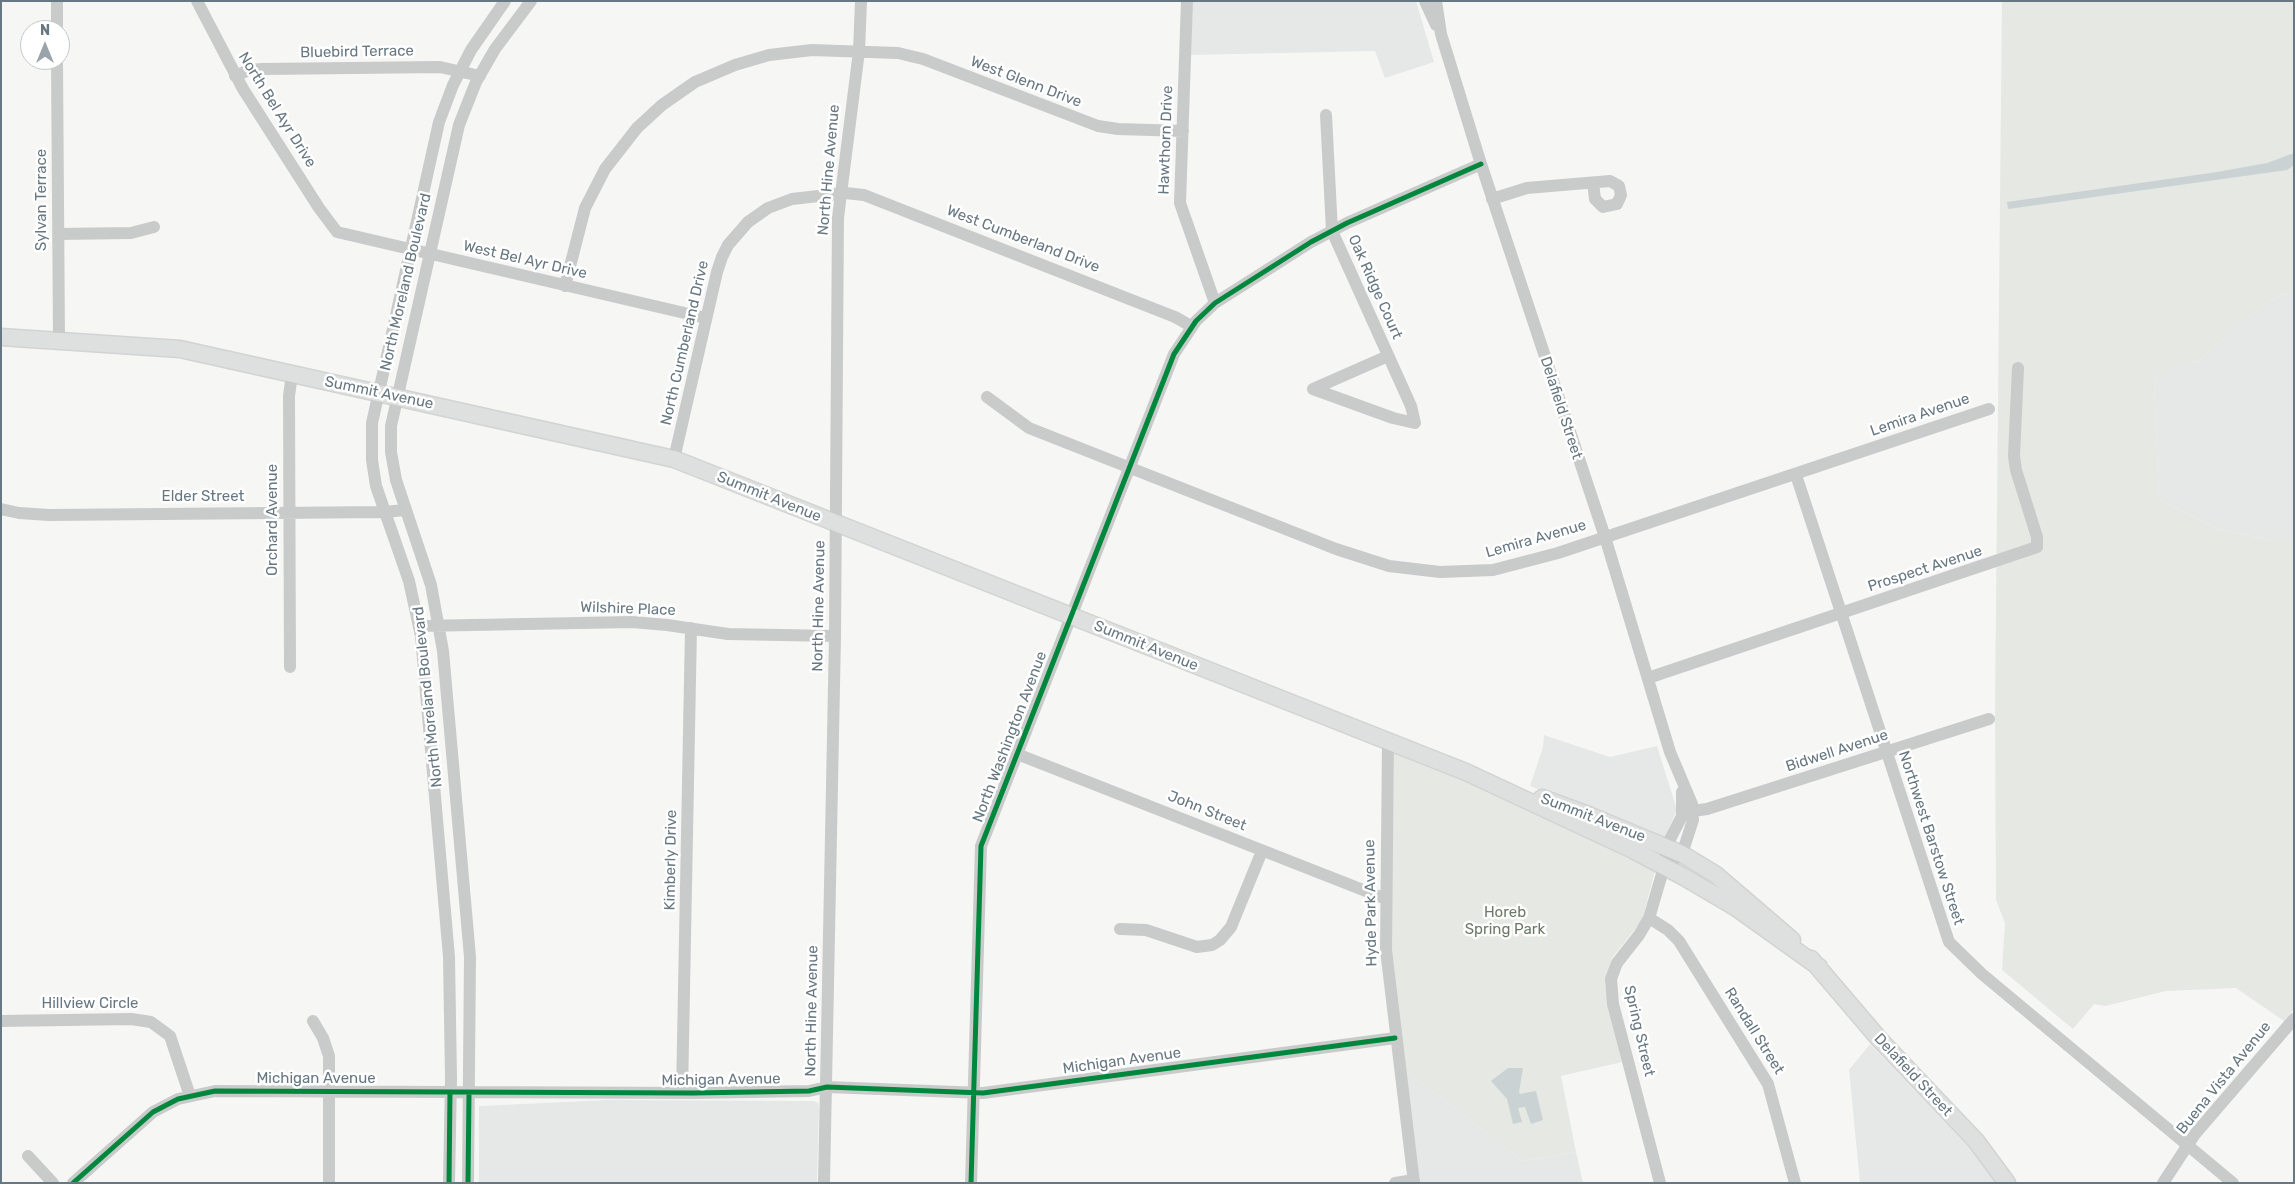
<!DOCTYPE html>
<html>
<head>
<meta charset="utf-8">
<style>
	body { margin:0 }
	#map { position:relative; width:2295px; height:1184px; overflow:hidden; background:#f6f6f5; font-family:Rubik,sans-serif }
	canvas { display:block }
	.frame { position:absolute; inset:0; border:2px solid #687883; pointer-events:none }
	.north { position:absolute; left:20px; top:20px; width:50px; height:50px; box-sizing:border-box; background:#fff; border:1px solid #c3c9cd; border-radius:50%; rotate:0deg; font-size:14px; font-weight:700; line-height:20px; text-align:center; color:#687883 }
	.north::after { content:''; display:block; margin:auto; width:18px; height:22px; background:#9aa4ab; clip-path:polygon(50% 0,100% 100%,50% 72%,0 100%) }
</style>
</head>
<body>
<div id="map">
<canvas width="2295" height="1184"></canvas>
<div class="frame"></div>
<div class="north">N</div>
</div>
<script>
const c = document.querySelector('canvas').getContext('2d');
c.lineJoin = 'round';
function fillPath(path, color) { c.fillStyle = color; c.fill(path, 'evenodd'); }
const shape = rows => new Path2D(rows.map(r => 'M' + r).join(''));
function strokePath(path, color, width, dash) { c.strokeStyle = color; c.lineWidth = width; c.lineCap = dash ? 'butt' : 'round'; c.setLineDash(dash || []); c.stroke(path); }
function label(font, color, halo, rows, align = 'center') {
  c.font = font + ' Rubik,sans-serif'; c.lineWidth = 5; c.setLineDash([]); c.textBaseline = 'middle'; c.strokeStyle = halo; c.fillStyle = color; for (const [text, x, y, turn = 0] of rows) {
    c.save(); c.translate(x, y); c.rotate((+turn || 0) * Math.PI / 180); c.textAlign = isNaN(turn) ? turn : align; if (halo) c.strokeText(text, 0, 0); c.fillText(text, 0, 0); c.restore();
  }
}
fillPath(shape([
	[1192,1,1416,1,1434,62,1385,78,1375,51,1191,55],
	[2294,291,2294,541,2276,541,2217,529,2159,499,2154,384,2158,375,2171,364,2198,361,2267,301],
	[1544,735,1610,757,1657,746,1677,810,1664,838,1530,786,1543,747],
	[1870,1044,1977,1156,1996,1183,1860,1183,1849,1070],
	[1406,1071,1523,1161,1576,1152,1583,1183,1419,1183],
	[608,1100,813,1101,818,1103,819,1107,817,1183,479,1183,479,1106]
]), '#e6e8e8');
fillPath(shape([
	[2002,1,2294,1,2294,291,2267,301,2198,361,2171,365,2158,375,2154,384,2159,499,2217,529,2276,541,2294,541,2294,1009,2284,1021,2236,988,2166,991,2105,1006,2094,1004,2073,1029,2002,970,2005,923,1996,900,1995,708],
	[1394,752,1462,777,1656,867,1642,920,1612,958,1605,986,1622,1062,1561,1076,1576,1152,1523,1161,1406,1071,1391,948]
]), '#e5e8e3');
fillPath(shape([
	[2294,153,2294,165,2287,170,2008,209,2007,202,2217,172,2267,163],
	[1508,1068,1523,1068,1519,1092,1520,1094,1536,1091,1543,1120,1531,1124,1525,1107,1518,1108,1522,1122,1513,1124,1507,1099,1491,1081]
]), '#cad2d4');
const major = shape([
	[1,337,180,349,674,459,1466,772,1633,850,1684,877,1735,907,1819,967],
	[1542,798,1586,814,1682,854,1715,874,1792,940],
	[1811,959,1880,1040,1976,1141,2007,1183]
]);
strokePath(major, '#d2d3d3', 19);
strokePath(shape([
	[57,1,57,30],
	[197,1,243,89,319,208,337,232,706,318],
	[1187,1,1180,203,1215,303],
	[1425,1,1436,25],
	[1436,1,1441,34,1481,164,1605,537,1670,752,1692,804,1693,820,1682,854,1664,867],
	[57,60,59,341],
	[235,76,249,70,262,69,440,67,480,76],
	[1492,199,1527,188,1610,181,1619,186,1621,195,1617,204,1603,207,1595,199,1593,183],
	[59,234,131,233,154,227],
	[565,286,585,208,605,169,637,128,662,105,695,82,735,65,769,55,812,50,898,53,923,59,1098,126,1118,129,1183,131],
	[1313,389,1393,418,1415,423,1411,406,1332,231,1326,115],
	[1313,389,1388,356],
	[987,397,1029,428,1336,549,1389,566,1440,572,1493,570,1558,553,1989,409],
	[674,459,717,272,722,257,728,245,748,222,768,208,792,199,845,193,864,195,1175,317,1191,326],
	[1796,475,1949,942,1982,974,2233,1183],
	[1,509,19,513,49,515,385,512,404,510],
	[419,626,632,622,667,625,728,634,835,636],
	[290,667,289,396,292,374],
	[1648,678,2037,547,2037,537,2016,470,2014,456,2018,368],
	[1388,742,1386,950,1414,1183],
	[1017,754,1386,899],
	[1693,811,1707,809,1989,719],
	[1649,918,1668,930,1679,941,1768,1084,1795,1183],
	[1120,929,1146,930,1197,947,1212,945,1220,940,1231,927,1262,851],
	[1,1021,131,1019,151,1022,170,1036,190,1096],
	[313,1021,323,1038,329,1056,329,1183],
	[682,1093,691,628],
	[28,1156,53,1183],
	[73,1183,153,1112,178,1099,215,1091,693,1093,809,1091,827,1087,983,1093,1395,1038],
	[449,1183,451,1078,449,957,421,636,409,581,376,486,372,460,372,423,439,122,453,85,471,50,505,1],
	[468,1183,470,957,443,651,431,585,396,480,391,452,391,426,459,125,476,82,495,49,531,1],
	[824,1183,835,636,838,218,859,51,861,1],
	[971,1183,981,846,1174,354,1196,321,1215,303,1311,242,1347,223,1481,164],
	[1395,1183,1414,1180],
	[1660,1183,1613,1004,1611,979,1617,963,1639,935,1649,918,1664,867,1666,847,1682,816,1682,792],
	[2163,1183,2195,1134,2294,1019]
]), '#c9caca', 12);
strokePath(major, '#dedfdf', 16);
strokePath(shape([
	[73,1183,153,1112,178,1099,215,1091,693,1093,809,1091,827,1087,983,1093,1395,1038],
	[449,1183,450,1092],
	[468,1183,469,1093],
	[971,1183,981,846,1174,354,1196,321,1215,303,1311,242,1347,223,1481,164]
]), '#00873e', 5);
label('15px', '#687883', '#fff', [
	["Bluebird Terrace",357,52,-1],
	["West Glenn Drive",1026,82,21],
	["North Bel Ayr Drive",277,110,58],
	["Hawthorn Drive",1166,140,-88],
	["North Hine Avenue",829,170,-85],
	["Sylvan Terrace",42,200,-90],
	["West Cumberland Drive",1023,239,21],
	["West Bel Ayr Drive",525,260,13],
	["North Moreland Boulevard",406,282,-77],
	["Oak Ridge Court",1375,287,66],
	["North Cumberland Drive",685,343,-77],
	["Summit Avenue",379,393,12],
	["Delafield Street",1561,408,72],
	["Lemira Avenue",1920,415,-19],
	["Elder Street",203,497],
	["Summit Avenue",769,497,22],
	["Orchard Avenue",273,520,-90],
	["Lemira Avenue",1536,539,-16],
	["Prospect Avenue",1925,569,-18],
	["North Hine Avenue",819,606,-89],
	["Wilshire Place",628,609,2],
	["Summit Avenue",1146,646,22],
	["North Moreland Boulevard",428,697,-96],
	["North Washington Avenue",1010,737,-69],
	["Bidwell Avenue",1837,751,-18],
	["John Street",1207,811,22],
	["Summit Avenue",1593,818,21],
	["Northwest Barstow Street",1931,838,72],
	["Kimberly Drive",671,860,-89],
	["Hyde Park Avenue",1371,903,-91],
	["Hillview Circle",90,1004],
	["North Hine Avenue",812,1011,-89],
	["Spring Street",1639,1031,77],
	["Randall Street",1754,1031,58],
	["Michigan Avenue",1122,1061,-8],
	["Delafield Street",1913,1075,47],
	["Buena Vista Avenue",2224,1078,-51],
	["Michigan Avenue",316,1079],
	["Michigan Avenue",721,1080,-1]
]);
label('15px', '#6b7b66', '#fff', [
	["Horeb",1505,913],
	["Spring Park",1505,930]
]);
</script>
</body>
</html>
